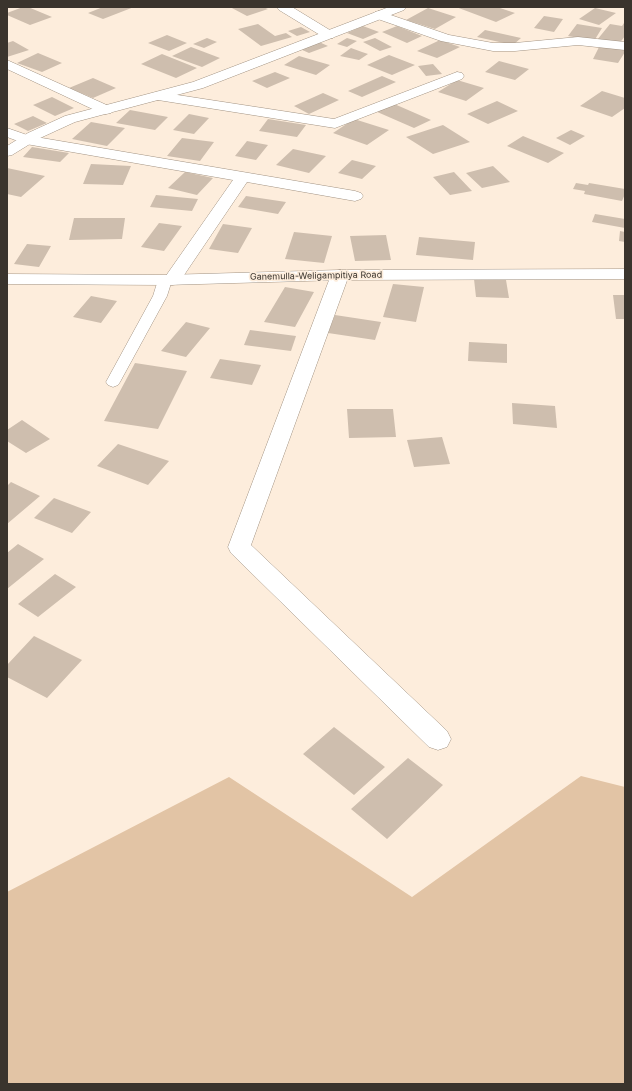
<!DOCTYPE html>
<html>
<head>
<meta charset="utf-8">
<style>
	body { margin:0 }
	#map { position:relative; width:632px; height:1091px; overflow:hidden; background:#fdeddc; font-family:Inter,sans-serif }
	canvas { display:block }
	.frame { position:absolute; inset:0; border:8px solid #3a342d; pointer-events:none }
</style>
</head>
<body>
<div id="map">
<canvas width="632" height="1091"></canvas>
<div class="frame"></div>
</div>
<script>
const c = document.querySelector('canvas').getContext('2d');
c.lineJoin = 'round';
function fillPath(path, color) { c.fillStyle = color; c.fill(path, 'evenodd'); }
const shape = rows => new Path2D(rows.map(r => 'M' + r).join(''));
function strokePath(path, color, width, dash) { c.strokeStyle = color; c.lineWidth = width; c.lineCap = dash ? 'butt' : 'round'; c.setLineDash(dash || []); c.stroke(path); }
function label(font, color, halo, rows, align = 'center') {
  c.font = font + ' Inter,sans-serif'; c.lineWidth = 3.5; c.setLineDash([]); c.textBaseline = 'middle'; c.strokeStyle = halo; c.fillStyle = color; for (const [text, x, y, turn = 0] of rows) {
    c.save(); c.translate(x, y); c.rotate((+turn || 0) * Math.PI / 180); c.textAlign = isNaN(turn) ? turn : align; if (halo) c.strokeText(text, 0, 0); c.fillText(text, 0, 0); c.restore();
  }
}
fillPath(shape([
	[581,776,625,787,625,1084,7,1084,7,892,229,777,412,897]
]), '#e2c4a5');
fillPath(shape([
	[23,7,28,7,52,17,30,25,7,15,7,13],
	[103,7,134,7,103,19,88,13],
	[230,7,263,7,268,9,247,16],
	[456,7,497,7,515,13,496,22],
	[428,8,456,17,435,29,406,20],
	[595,8,616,13,599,25,579,19],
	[544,16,563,19,554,32,534,28],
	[624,23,625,36,619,44,597,40,610,24,622,26],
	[258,24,275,36,286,33,292,37,261,46,238,29],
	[577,24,602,28,594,41,568,36],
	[363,26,379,32,363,39,347,33],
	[397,26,422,36,407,43,382,32],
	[301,27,310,32,297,36,288,31],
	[485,30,521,38,513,45,477,37],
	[167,35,187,43,169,51,148,43],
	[207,38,217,42,204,48,193,44],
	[347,38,357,41,347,47,337,44],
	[375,38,392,47,380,51,363,42],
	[440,40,460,47,437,58,417,51],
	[13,41,29,50,7,57,7,43],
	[319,42,328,46,309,53,300,49],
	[600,45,625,50,625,52,618,63,593,59],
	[191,47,220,58,202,67,172,56],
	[351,48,362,52,368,54,359,60,340,56],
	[38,53,62,63,42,72,17,63],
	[162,54,197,68,176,78,141,64],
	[389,55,415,65,392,75,367,65],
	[299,56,330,65,316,75,284,65],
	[499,61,529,69,515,80,485,72],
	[433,64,442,74,426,76,418,66],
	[275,72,290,78,267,88,252,81],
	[382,76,396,82,362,97,348,91],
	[93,78,116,88,93,98,69,88],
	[457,80,484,88,466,101,438,92],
	[602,91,625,98,625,108,612,117,580,106],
	[323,93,339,100,309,114,294,106],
	[52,97,74,108,55,116,33,105],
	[497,101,518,111,488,124,467,114],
	[392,103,431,120,414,128,375,111],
	[130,110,168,117,155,130,116,123],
	[189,114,209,118,194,134,173,130],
	[33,116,47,123,28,131,14,124],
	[268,119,306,125,297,137,259,131],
	[354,119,389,130,367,145,333,133],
	[91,122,125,128,107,146,72,139],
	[443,125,470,142,433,154,406,137],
	[571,130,585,136,570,145,556,138],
	[523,136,564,153,548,163,507,146],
	[182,138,214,142,200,161,167,156],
	[247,141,268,145,256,160,235,156],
	[32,147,69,153,60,162,23,157],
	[293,149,326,156,309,173,276,165],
	[352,160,376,166,362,179,338,173],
	[91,164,131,166,123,185,83,184],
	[493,166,510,182,482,188,466,173],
	[7,168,45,176,21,197,7,194],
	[185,172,213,178,197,195,168,188],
	[454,172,472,191,450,195,433,177],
	[576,183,588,185,589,183,625,189,625,194,622,201,584,194,585,191,573,189],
	[156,195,198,199,192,211,150,207],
	[246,196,286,202,278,214,238,207],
	[595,214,625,219,625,228,592,222],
	[74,218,125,218,122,239,69,240],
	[159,223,182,226,164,251,141,247],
	[223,224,252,228,238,253,209,249],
	[620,231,625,232,625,242,619,241],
	[294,232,332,236,324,263,285,259],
	[386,235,391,260,355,261,350,236],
	[419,237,475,242,473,260,416,255],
	[27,244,51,246,39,267,14,264],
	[474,279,506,280,509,298,476,297],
	[393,284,424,287,416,322,383,317],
	[285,287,314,292,295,327,264,322],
	[613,295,625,295,625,319,616,319],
	[91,296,117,301,101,323,73,317],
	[335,315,381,322,375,340,328,333],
	[186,322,210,328,186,357,161,351],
	[250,330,296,336,291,351,244,345],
	[469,342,507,344,507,363,468,361],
	[220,359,261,365,252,385,210,378],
	[135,363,187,371,158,429,104,421],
	[512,403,555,406,557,428,513,424],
	[347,409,393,409,396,437,349,438],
	[22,420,50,439,26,453,7,441,7,430],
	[442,437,450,464,414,467,407,440],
	[118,444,169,461,148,485,97,466],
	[11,482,40,496,7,524,7,486],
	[54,498,91,512,72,533,34,518],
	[18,544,44,559,7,589,7,553],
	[55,574,76,587,38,617,18,604],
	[34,636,82,660,47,698,7,677,7,665],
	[334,727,385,767,354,795,303,754],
	[408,758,443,785,387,839,351,809]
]), '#cebeae');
const service = shape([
	[165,276,170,277,172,280,167,296,120,382,118,385,113,387,108,385,106,382,153,296,158,280,160,277,165,276]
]);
const minor = shape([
	[277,7,292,7,333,32,335,35,333,38,325,38,279,10,277,7],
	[379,11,449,35,493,43,515,43,578,37,625,42,625,50,578,45,515,51,493,51,441,41,375,18,373,15,375,12,379,11],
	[7,60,111,107,113,110,111,113,106,114,101,113,7,69,7,60],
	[457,72,462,73,464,76,462,79,335,128,158,100,153,99,151,96,153,93,158,92,334,119,457,72],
	[7,128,30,136,355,191,361,193,363,196,361,199,355,201,247,182,178,284,172,285,166,284,163,280,233,180,26,144,7,137,7,128],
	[340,270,346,271,349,275,251,545,447,731,451,739,447,747,438,750,429,747,231,553,228,547,331,275,334,271,340,270]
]);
const tertiary = shape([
	[389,7,406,7,404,10,203,88,75,122,38,139,12,155,7,156,7,146,28,133,65,116,193,82,389,7],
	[625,269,625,279,340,280,165,285,7,284,7,274,165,275,340,270,625,269]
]);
strokePath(service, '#a29383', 1);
strokePath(minor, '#a29383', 1);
strokePath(tertiary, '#a29383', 1);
fillPath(service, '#fff');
fillPath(minor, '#fff');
fillPath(tertiary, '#fff');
label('9px', '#3a342d', '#fdeddc', [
	["Ganemulla-Weligampitiya Road",316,276,-1]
]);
</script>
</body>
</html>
